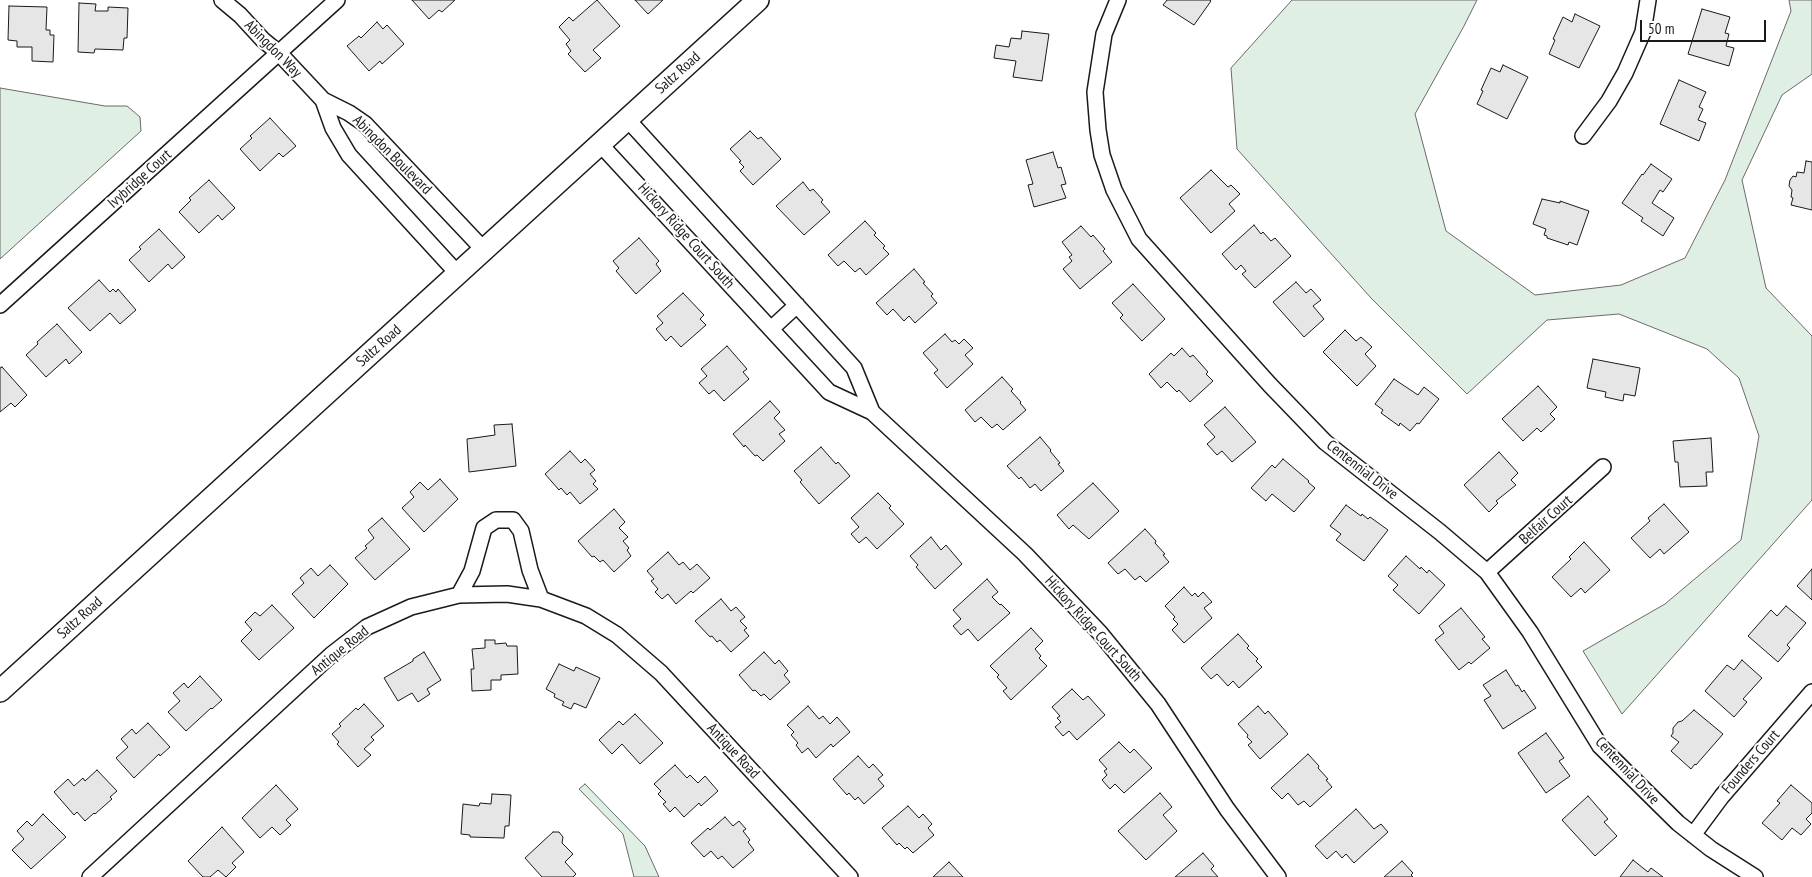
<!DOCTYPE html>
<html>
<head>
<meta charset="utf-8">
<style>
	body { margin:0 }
	#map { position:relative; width:1812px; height:877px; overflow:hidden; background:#fff; font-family:"PT Sans Narrow",sans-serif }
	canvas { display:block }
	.scale { position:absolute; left:1640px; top:20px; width:126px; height:22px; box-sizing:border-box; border:2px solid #1a1a1a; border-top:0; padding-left:6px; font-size:15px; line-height:18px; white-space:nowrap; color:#1a1a1a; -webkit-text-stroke:4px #fff; paint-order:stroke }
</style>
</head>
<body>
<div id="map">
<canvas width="1812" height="877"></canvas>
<div class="scale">50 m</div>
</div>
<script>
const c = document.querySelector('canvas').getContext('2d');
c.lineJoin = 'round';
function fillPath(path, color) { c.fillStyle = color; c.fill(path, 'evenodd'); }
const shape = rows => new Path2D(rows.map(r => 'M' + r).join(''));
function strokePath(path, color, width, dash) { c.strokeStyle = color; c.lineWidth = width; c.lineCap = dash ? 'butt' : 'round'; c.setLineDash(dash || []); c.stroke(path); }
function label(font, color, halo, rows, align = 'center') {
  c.font = font + ' "PT Sans Narrow",sans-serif'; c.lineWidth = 4; c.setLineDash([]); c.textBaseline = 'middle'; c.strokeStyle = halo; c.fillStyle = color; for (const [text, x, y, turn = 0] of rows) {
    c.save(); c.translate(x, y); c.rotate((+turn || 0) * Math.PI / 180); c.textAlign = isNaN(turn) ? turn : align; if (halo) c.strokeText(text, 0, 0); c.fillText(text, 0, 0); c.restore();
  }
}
const green = shape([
	[1292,0,1477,0,1464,26,1415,114,1446,231,1535,295,1621,285,1685,258,1725,180,1791,11,1789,0,1812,0,1812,74,1782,95,1742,180,1766,288,1812,336,1812,500,1622,714,1583,651,1665,604,1741,540,1759,436,1739,378,1707,349,1619,314,1547,320,1467,394,1371,298,1237,149,1231,68,1292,0],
	[0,88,105,106,127,106,140,117,141,131,0,259,0,88],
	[585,784,645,846,659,877,634,877,623,834,579,789,585,784]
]);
fillPath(green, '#e0efe3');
strokePath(green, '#6a6a6a', 1);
const building = shape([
	[412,0,455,0,442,12,439,10,429,19,412,0],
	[597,0,620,26,593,50,601,58,585,72,568,54,571,51,566,44,570,40,559,27,569,17,573,21,597,0],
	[635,0,663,0,648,14,635,0],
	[1167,0,1210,0,1211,1,1194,25,1163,5,1167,0],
	[79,3,96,4,95,11,108,11,108,7,128,8,127,38,124,38,123,50,95,49,94,53,78,52,79,3],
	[9,6,47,7,46,30,50,30,50,35,54,35,53,62,32,61,32,47,17,47,17,41,8,40,9,6],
	[1702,9,1730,17,1725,33,1729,34,1726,46,1734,48,1729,66,1688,54,1702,9],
	[1575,14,1600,26,1579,68,1549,54,1555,40,1553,39,1563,17,1572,22,1575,14],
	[377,22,383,29,387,25,404,44,382,64,380,61,369,71,347,46,359,36,361,38,377,22],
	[1022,31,1049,34,1042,81,1013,77,1016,61,994,58,996,45,1009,47,1011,38,1021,39,1022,31],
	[1503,65,1528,77,1507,119,1477,104,1483,91,1481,90,1491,68,1500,72,1503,65],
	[1679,80,1706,92,1699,107,1703,109,1698,120,1706,123,1699,141,1660,124,1679,80],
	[270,118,296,146,283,157,279,153,260,171,240,149,252,138,250,136,270,118],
	[750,131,758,139,761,137,781,159,753,185,740,171,744,167,739,162,741,161,730,149,750,131],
	[1053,152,1058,168,1061,167,1066,184,1061,185,1066,198,1034,207,1028,185,1033,184,1026,160,1053,152],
	[1806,161,1812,162,1812,210,1791,205,1793,198,1791,197,1792,190,1789,186,1790,180,1793,176,1796,177,1797,172,1804,173,1806,161],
	[1651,164,1672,179,1663,192,1660,190,1652,203,1674,218,1663,236,1641,221,1643,218,1622,203,1642,174,1643,175,1651,164],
	[1211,170,1228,187,1231,185,1240,194,1229,204,1235,211,1211,233,1180,198,1211,170],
	[209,180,235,208,222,220,218,215,199,233,179,212,191,200,189,198,209,180],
	[803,182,810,191,813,189,823,200,821,202,830,212,804,235,776,206,803,182],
	[1542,199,1560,203,1560,201,1589,211,1577,245,1569,242,1568,245,1547,238,1547,236,1544,235,1546,229,1533,224,1542,199],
	[865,221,876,233,874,235,885,246,883,248,889,254,866,275,860,268,855,272,844,261,838,266,828,255,865,221],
	[1254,225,1261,234,1263,232,1271,241,1275,238,1291,256,1255,288,1242,274,1246,271,1241,265,1236,270,1222,254,1254,225],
	[1081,226,1091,237,1093,235,1105,249,1103,251,1112,262,1080,289,1063,269,1072,261,1069,257,1072,255,1062,242,1081,226],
	[159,229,185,257,172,269,168,264,149,282,129,260,141,249,139,247,159,229],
	[639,238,659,261,656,264,661,271,636,294,616,271,619,268,613,261,639,238],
	[914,269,925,282,923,283,933,294,931,296,937,303,915,323,909,316,904,321,893,309,887,315,876,303,914,269],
	[99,280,110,292,113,289,116,292,118,289,136,310,120,324,110,313,90,331,68,308,99,280],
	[1296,282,1306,293,1311,289,1321,300,1313,306,1324,319,1304,337,1273,302,1296,282],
	[1133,284,1165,319,1142,341,1120,318,1123,315,1112,303,1133,284],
	[683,293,704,315,700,319,706,325,681,347,671,336,666,341,656,329,663,323,657,316,683,293],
	[57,324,82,352,69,364,66,359,46,377,26,355,38,344,37,342,57,324],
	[1345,330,1356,341,1361,337,1372,347,1365,354,1376,366,1357,386,1323,352,1345,330],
	[945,334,952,342,955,340,959,344,964,339,973,348,965,355,973,364,947,388,934,373,938,370,923,353,945,334],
	[727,346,747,369,743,372,749,379,724,401,714,390,709,394,699,383,707,376,701,369,727,346],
	[1182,348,1190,357,1193,355,1208,372,1206,374,1213,381,1190,402,1179,390,1177,392,1167,382,1161,388,1149,374,1171,353,1174,356,1182,348],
	[1593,359,1640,368,1635,396,1624,394,1623,401,1605,397,1606,392,1587,388,1593,359],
	[2,367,27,395,15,407,11,403,0,412,0,368,2,367],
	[1002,377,1013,389,1011,391,1021,402,1020,403,1026,410,1003,430,997,424,992,428,981,417,975,422,965,410,1002,377],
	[1394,379,1418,395,1424,387,1439,399,1419,424,1417,423,1410,431,1400,423,1399,426,1381,413,1383,410,1375,404,1394,379],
	[1538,386,1557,407,1550,414,1555,419,1541,432,1537,428,1523,441,1502,419,1538,386],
	[770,401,780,412,774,418,785,430,779,434,785,441,763,461,757,455,755,456,745,445,744,447,733,434,770,401],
	[1225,407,1256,442,1232,462,1222,451,1217,455,1207,444,1215,437,1204,425,1225,407],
	[512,424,516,466,469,472,467,439,495,435,494,425,512,424],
	[1040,437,1051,450,1050,451,1060,463,1058,464,1064,471,1041,491,1035,484,1030,488,1021,477,1019,479,1007,466,1040,437],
	[1711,438,1713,472,1706,472,1707,486,1680,487,1678,462,1675,462,1673,441,1711,438],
	[821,447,836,464,838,462,850,476,819,504,800,482,802,480,794,471,821,447],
	[570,451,581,463,585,459,595,470,590,474,596,481,593,484,598,489,580,504,570,492,567,495,561,488,559,490,545,474,570,451],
	[1499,452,1518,473,1511,480,1516,485,1496,501,1498,503,1489,512,1464,485,1499,452],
	[1283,459,1309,481,1308,482,1315,488,1294,512,1272,494,1266,501,1251,488,1272,465,1275,468,1283,459],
	[440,479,458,499,424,532,402,508,414,497,410,492,420,482,428,490,440,479],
	[1093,483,1119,511,1089,539,1073,525,1069,529,1057,515,1093,483],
	[878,493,891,506,889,508,904,524,877,549,866,537,859,543,851,534,859,527,851,518,878,493],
	[1664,504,1689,532,1664,554,1660,549,1650,558,1631,538,1650,521,1648,518,1664,504],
	[1346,505,1361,516,1362,514,1368,519,1370,517,1388,530,1364,561,1336,540,1341,534,1330,526,1346,505],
	[614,509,625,522,619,528,628,537,623,541,629,548,627,550,631,556,614,572,603,560,600,562,594,556,592,557,578,541,614,509],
	[382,518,410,549,375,580,355,558,367,548,365,546,374,538,368,530,382,518],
	[1145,529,1156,541,1155,543,1165,554,1163,555,1169,562,1146,582,1140,576,1135,580,1125,569,1118,574,1108,563,1145,529],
	[931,537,941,550,946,545,962,564,935,589,916,567,918,565,910,556,931,537],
	[1584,542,1610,570,1585,593,1581,588,1571,597,1552,577,1571,559,1569,557,1584,542],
	[668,552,679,565,683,562,690,570,697,564,710,578,693,593,691,591,676,604,668,594,662,599,655,592,658,589,651,581,654,579,647,571,668,552],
	[1406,556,1420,569,1421,567,1427,573,1429,570,1445,585,1419,614,1393,590,1398,585,1388,576,1406,556],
	[330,565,348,584,314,618,292,594,304,583,300,578,311,568,318,576,330,565],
	[1812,569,1812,600,1797,586,1812,569],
	[987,579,998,592,992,597,1000,605,1001,604,1010,613,978,641,968,629,961,635,953,626,961,619,953,610,987,579],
	[1184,587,1192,596,1195,593,1198,597,1203,592,1212,602,1204,608,1212,618,1184,643,1172,630,1178,624,1173,619,1175,617,1165,606,1184,587],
	[721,599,731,611,736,607,745,617,740,621,747,628,744,630,749,636,731,652,720,640,717,642,712,636,710,637,695,621,721,599],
	[272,605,294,628,259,660,241,641,252,630,245,622,255,612,260,616,272,605],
	[1786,606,1806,623,1787,645,1790,648,1778,662,1748,636,1771,610,1777,616,1786,606],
	[1461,608,1485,637,1482,639,1490,648,1471,664,1469,662,1459,670,1435,640,1444,633,1439,626,1461,608],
	[1031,628,1043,641,1035,649,1041,656,1039,658,1047,666,1011,700,1003,691,1007,688,997,677,999,675,990,666,1031,628],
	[1238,634,1249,646,1247,648,1258,659,1256,661,1262,667,1239,688,1233,681,1228,686,1217,674,1211,679,1201,668,1238,634],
	[485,640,495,640,495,644,506,643,507,646,517,646,518,674,501,675,501,680,491,680,491,690,472,691,471,669,474,669,472,649,485,648,485,640],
	[424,652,441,680,427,689,430,694,418,702,412,693,398,701,384,678,413,661,413,659,424,652],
	[764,652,775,664,779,660,788,671,784,675,790,682,770,700,764,694,761,696,755,690,753,691,739,675,764,652],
	[1742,660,1762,678,1743,699,1747,702,1734,717,1705,691,1727,665,1734,670,1742,660],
	[559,664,574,671,576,667,600,678,586,708,574,703,571,709,562,705,564,702,554,697,555,694,546,689,559,664],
	[1506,670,1516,686,1518,685,1522,692,1524,690,1536,708,1503,729,1484,700,1491,696,1483,685,1506,670],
	[200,676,222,700,212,709,211,708,186,731,168,712,180,701,173,693,184,683,188,688,200,676],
	[1072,689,1083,700,1088,696,1105,715,1077,740,1069,731,1063,736,1055,727,1061,722,1057,718,1060,716,1052,707,1072,689],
	[364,704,384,726,371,737,374,740,364,749,371,755,358,767,337,744,339,742,332,734,341,726,339,724,356,708,358,710,364,704],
	[808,706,819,719,823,716,830,724,837,717,850,732,833,747,831,744,816,758,808,748,802,753,796,745,798,743,791,735,794,732,787,725,808,706],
	[1258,706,1265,714,1268,711,1288,734,1260,759,1248,745,1252,742,1247,737,1248,735,1238,724,1258,706],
	[1694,710,1723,734,1696,765,1695,764,1691,769,1671,751,1679,742,1671,736,1673,733,1673,728,1678,722,1682,721,1694,710],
	[635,714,663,743,640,764,622,744,612,754,599,740,619,721,623,725,635,714],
	[148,723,170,747,160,756,159,754,134,778,116,758,128,747,121,739,132,729,136,734,148,723],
	[1546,733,1564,758,1559,761,1570,776,1546,793,1518,753,1546,733],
	[1119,742,1130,753,1134,749,1152,768,1124,793,1115,784,1110,789,1102,780,1107,775,1104,771,1107,769,1099,760,1119,742],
	[1308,754,1319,766,1318,768,1328,779,1326,780,1332,787,1310,807,1304,801,1298,805,1288,793,1282,799,1271,788,1308,754],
	[858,756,869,768,873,764,883,775,878,779,884,786,864,804,858,797,855,800,849,793,847,795,833,779,858,756],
	[675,765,687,778,690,775,698,783,705,776,718,791,701,806,699,803,684,817,675,807,670,812,663,804,666,802,658,794,661,791,654,784,675,765],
	[97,770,117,791,110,797,112,799,95,814,94,813,85,821,77,812,74,815,54,792,68,779,74,786,83,778,85,781,97,770],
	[276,785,298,809,286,820,291,825,280,835,272,827,260,838,242,818,276,785],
	[1791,785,1812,803,1812,813,1806,819,1811,824,1801,835,1792,828,1782,840,1762,823,1780,803,1777,801,1791,785],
	[1160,793,1172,807,1163,815,1177,831,1146,860,1118,831,1160,793],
	[492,794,511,795,509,826,505,826,504,838,470,837,470,835,461,834,463,804,479,806,480,803,491,804,492,794],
	[1588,796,1608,819,1604,822,1617,836,1595,856,1562,820,1588,796],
	[908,806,919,818,923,814,932,824,928,828,934,835,913,853,907,847,905,849,899,843,897,845,882,828,908,806],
	[1356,809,1374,829,1381,824,1388,832,1354,863,1346,854,1342,858,1336,851,1327,859,1315,846,1356,809],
	[43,814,66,837,31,869,12,850,24,839,17,831,27,821,32,826,43,814],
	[725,817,733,826,739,821,746,829,743,831,750,840,748,842,754,850,733,868,722,856,718,859,711,851,704,857,691,843,708,828,710,830,725,817],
	[222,827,244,852,232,863,236,867,226,877,218,870,210,877,203,877,188,861,222,827],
	[553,832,559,832,563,837,562,843,573,854,565,862,576,874,573,877,542,877,525,858,553,832],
	[1203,853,1214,866,1211,869,1218,877,1175,877,1203,853],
	[1633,860,1648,872,1651,868,1663,877,1620,877,1633,860],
	[1402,861,1413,873,1411,875,1413,877,1384,877,1402,861],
	[949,862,963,877,933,877,949,862]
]);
fillPath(building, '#e6e6e6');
strokePath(building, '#1a1a1a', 1);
const street = shape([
	[222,0,240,15,263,40,279,53,323,100],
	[1118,0,1104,34,1095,92,1098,130,1102,155,1114,190,1139,239,1270,385,1325,442,1440,532,1487,572,1530,632,1600,746,1678,823,1711,849,1755,877],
	[627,119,854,368,872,412],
	[1583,136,1609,101,1625,73,1643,32,1648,0],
	[600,144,829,392,872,412,1025,554,1100,633,1158,704,1227,809,1278,877],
	[458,274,349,155,333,128,323,100,349,113,365,124,484,250],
	[0,305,337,0],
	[771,329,797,305],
	[1487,572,1603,467],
	[459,595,472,571,484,528,496,520,513,520,521,531,530,570,541,599],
	[1693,835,1722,796,1812,692],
	[90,877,331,655,367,627,411,607,459,595,507,594,541,599,586,616,617,635,661,673,850,877]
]);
const secondary = shape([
	[0,691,758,0]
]);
strokePath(street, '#1a1a1a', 18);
strokePath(secondary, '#1a1a1a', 24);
strokePath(street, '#fff', 15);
strokePath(secondary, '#fff', 21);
label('15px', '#1a1a1a', '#fff', [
	["Abingdon Way",273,49,45],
	["Saltz Road",678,73,-42],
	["Abingdon Boulevard",392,155,45],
	["Ivybridge Court",140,179,-42],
	["Hickory Ridge Court South",686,236,48],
	["Saltz Road",379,346,-42],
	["Centennial Drive",1362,470,38],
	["Belfair Court",1546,520,-42],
	["Saltz Road",80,618,-42],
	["Hickory Ridge Court South",1093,629,48],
	["Antique Road",340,651,-39],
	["Antique Road",733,751,47],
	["Founders Court",1751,762,-49],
	["Centennial Drive",1627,771,47]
]);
</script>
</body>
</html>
